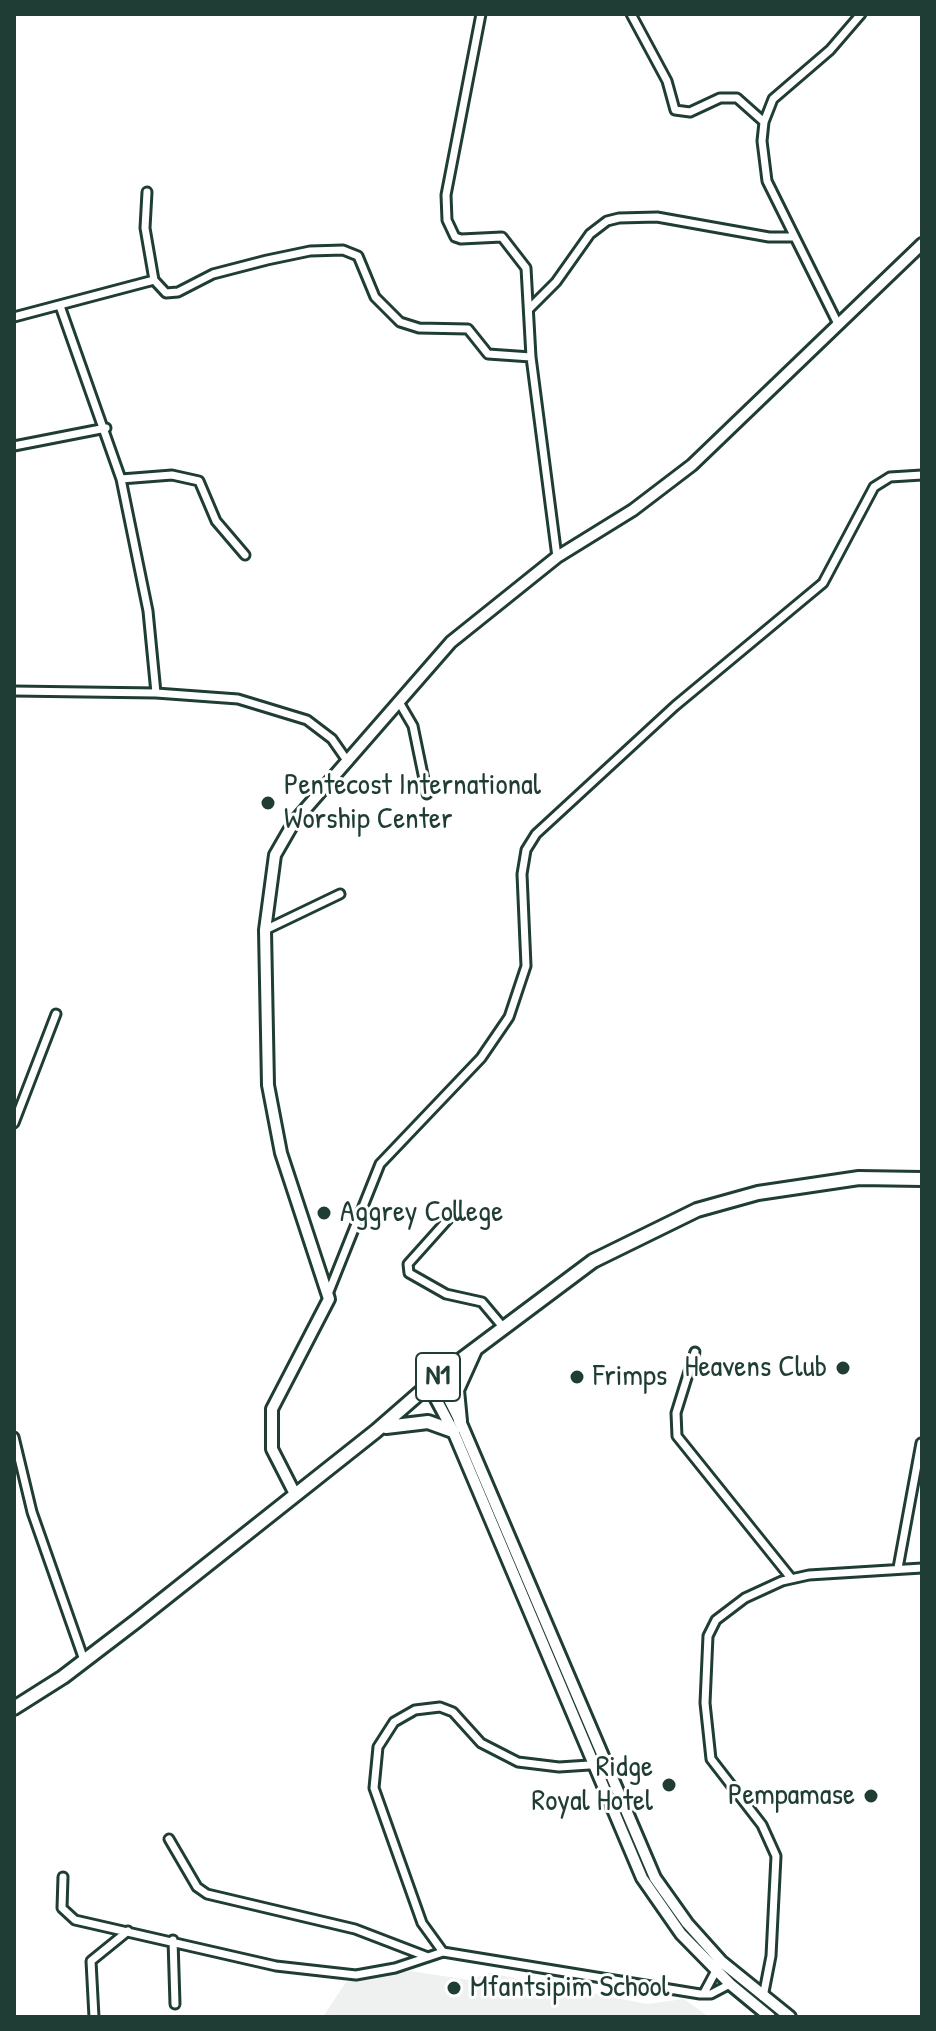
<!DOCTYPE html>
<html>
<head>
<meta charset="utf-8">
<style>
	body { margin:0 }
	#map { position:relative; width:936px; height:2031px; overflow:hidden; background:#fff; font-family:"Patrick Hand",sans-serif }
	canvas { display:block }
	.frame { position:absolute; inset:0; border:16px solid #1f3d34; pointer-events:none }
</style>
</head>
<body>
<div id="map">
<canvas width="936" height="2031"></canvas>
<div class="frame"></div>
</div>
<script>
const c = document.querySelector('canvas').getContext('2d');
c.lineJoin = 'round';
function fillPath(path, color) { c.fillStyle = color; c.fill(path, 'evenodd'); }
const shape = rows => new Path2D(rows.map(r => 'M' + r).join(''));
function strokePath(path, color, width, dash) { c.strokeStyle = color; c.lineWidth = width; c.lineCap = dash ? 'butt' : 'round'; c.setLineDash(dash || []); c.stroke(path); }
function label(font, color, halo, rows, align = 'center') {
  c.font = font + ' "Patrick Hand",sans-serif'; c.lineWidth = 6; c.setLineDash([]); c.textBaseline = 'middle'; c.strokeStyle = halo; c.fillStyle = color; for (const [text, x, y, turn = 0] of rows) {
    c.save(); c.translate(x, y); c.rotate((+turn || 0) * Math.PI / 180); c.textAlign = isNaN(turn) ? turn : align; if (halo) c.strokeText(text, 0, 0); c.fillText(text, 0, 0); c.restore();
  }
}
fillPath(shape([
	[410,1971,469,1980,489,1973,647,2004,684,1999,709,2017,323,2017,346,1982]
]), '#eef1f0');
const street = shape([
	[481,14,446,195,447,220,455,237,461,239,502,237,526,268,531,357,557,557],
	[631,14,667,81,675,110,690,112,720,98,737,98,764,122],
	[147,192,145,228,154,280,166,293,178,292,213,274,267,260,310,251,343,250,358,256,375,297,400,322,419,328,468,329,488,354,531,357],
	[60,306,121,479,148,611,156,693],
	[530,308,556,282,590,234,607,221,619,218,657,217,769,237,794,237],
	[14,317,154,280],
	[838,324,767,181,762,141,764,122,773,99,830,50,861,14],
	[14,446,106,428],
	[121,479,172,475,199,481,216,521,245,555],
	[14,691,156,693,238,699,307,720,332,739,348,762],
	[399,702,413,726,427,794],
	[265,930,340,894],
	[14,1123,56,1014],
	[451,1216,408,1264,409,1273,446,1294,482,1302,503,1327],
	[328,1294,380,1164,481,1058,509,1017,526,966,522,874,526,850,536,834,675,706,823,583,874,487,890,477,922,475],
	[695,1352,676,1413,677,1436,791,1578],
	[14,1437,32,1512,84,1660],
	[898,1568,921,1443],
	[605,1764,559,1767,518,1762,481,1743,453,1712,440,1707,415,1710,394,1722,378,1747,374,1788,422,1923,443,1952,700,1994,711,1994,730,1984],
	[169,1839,197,1887,207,1894,355,1929,428,1957],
	[63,1877,62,1908,75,1920,276,1966,356,1975,395,1968,443,1952],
	[173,1940,175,2004],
	[704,1993,718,1967],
	[763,1997,771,1956,776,1856,762,1825,711,1759,705,1703,708,1636,716,1620,745,1598,782,1581,809,1575,922,1568],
	[94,2017,91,1961,128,1931]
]);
const secondary = shape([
	[438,1377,460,1421,655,1878,687,1923,722,1962,790,2017],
	[429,1386,453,1431,642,1878,681,1934,730,1984,770,2017],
	[295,1494,272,1449,272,1409,329,1299,281,1153,268,1085,265,930,275,855,294,822,451,642,557,557,633,510,692,465,922,244]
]);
const highway = shape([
	[460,1421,457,1390,475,1350],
	[386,1427,428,1422,453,1431],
	[14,1708,63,1677,135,1622,376,1431,438,1377,593,1261,697,1210,758,1193,859,1178,922,1179]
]);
strokePath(street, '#1f3d34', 13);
strokePath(secondary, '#1f3d34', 16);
strokePath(highway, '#1f3d34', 18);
strokePath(street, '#fff', 7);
strokePath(secondary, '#fff', 10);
strokePath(highway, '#fff', 12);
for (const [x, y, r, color] of [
	[268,803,8,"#1f3d34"],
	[324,1213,8,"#1f3d34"],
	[843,1368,8,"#1f3d34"],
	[577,1377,8,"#1f3d34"],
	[669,1785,8,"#1f3d34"],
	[871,1796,8,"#1f3d34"],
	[454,1988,8,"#1f3d34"]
]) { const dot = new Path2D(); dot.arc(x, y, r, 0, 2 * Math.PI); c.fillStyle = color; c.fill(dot); strokePath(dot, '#fff', 3); }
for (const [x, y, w] of [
	[438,1377,44]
]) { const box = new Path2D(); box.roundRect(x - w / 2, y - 24, w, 48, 6); c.fillStyle = '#fff'; c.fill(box); strokePath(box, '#1f3d34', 2); }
label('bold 28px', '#1f3d34', null, [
	["N1",438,1377]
]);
label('30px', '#1f3d34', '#fff', [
	["Pentecost International",284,786],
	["Worship Center",284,820],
	["Aggrey College",340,1213],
	["Heavens Club",827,1368,"right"],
	["Frimps",593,1377],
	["Ridge",653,1768,"right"],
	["Royal Hotel",653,1802,"right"],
	["Pempamase",855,1796,"right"],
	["Mfantsipim School",470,1988]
], 'left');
</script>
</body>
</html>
